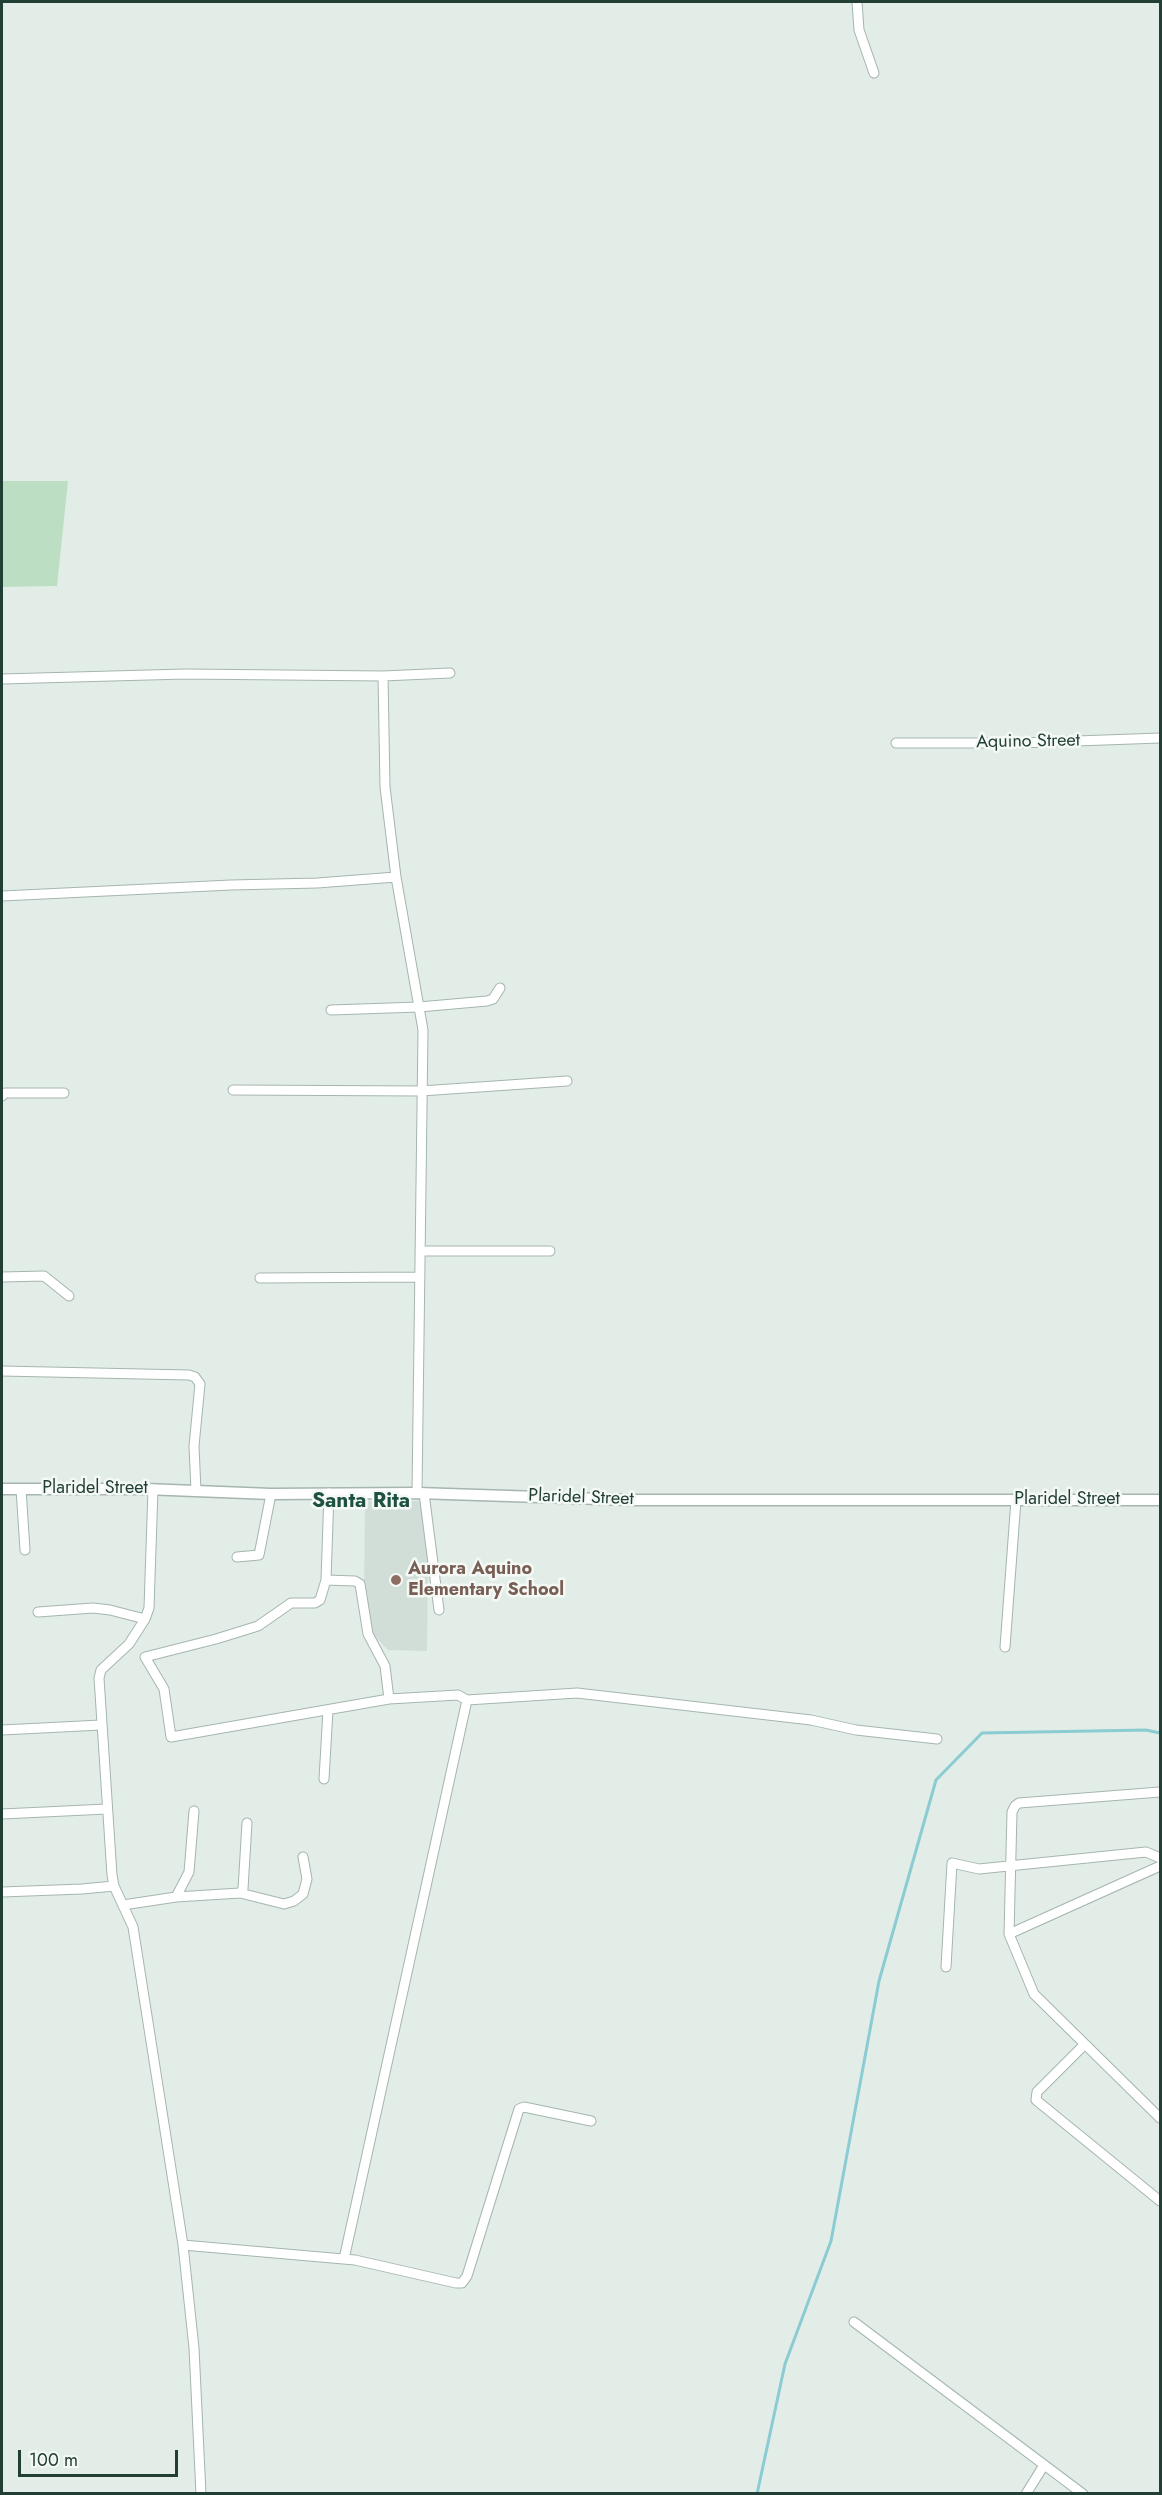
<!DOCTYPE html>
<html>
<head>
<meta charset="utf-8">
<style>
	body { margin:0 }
	#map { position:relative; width:1162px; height:2495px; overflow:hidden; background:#e3ede8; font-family:Jost,sans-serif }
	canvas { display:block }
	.frame { position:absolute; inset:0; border:3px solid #223f35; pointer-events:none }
	.scale { position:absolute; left:18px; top:2450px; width:160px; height:27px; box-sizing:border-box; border:3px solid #223f35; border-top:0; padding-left:8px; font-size:18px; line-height:21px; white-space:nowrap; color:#223f35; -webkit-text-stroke:4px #f4f9f6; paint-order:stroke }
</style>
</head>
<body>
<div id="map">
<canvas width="1162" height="2495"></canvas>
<div class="frame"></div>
<div class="scale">100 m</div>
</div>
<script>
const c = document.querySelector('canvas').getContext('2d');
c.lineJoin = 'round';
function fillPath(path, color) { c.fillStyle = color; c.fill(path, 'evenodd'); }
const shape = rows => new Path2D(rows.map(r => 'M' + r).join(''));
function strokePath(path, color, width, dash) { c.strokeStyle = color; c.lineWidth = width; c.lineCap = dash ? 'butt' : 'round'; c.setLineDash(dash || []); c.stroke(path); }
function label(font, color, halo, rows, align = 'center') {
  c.font = font + ' Jost,sans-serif'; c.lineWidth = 5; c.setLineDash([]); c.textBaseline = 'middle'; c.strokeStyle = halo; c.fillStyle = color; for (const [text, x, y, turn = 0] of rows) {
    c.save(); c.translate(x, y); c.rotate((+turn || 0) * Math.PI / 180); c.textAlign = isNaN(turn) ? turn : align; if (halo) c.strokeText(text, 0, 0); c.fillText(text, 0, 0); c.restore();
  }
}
fillPath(shape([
	[365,1501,429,1501,427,1651,388,1650,372,1633,364,1590]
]), '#d1ddd7');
fillPath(shape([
	[2,481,68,481,57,586,2,587]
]), '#bcdec3');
strokePath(shape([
	[757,2494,785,2364,831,2241,879,1981,936,1780,982,1733,1146,1730,1160,1733]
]), '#8bcbd2', 3);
const minor = shape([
	[857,2,859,30,874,73],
	[383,676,450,673],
	[2,679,185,674,383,676,385,787,396,877,423,1030,417,1493],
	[896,743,1021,743,1160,738],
	[2,896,231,885,317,883,396,877],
	[331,1010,419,1007,487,1001,493,999,500,988],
	[233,1090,421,1091,567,1081],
	[2,1096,5,1093,64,1093],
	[420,1251,550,1251],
	[2,1277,44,1276,69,1296],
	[260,1278,420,1277],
	[2,1371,189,1375,195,1377,200,1384,194,1446,196,1491],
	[21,1489,25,1550],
	[153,1489,149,1608,145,1619,129,1644,101,1670,99,1678,112,1875,114,1886,133,1927,183,2245,194,2348,201,2494],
	[329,1493,326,1580,355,1581,360,1584,368,1634,385,1666,389,1699],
	[424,1493,439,1610],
	[237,1557,259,1555,271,1494],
	[326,1580,320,1600,315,1603,291,1603,258,1626,216,1639,145,1657,164,1689,171,1737,389,1699,458,1695,467,1700,344,2259],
	[38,1612,93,1608,110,1610,145,1619],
	[1005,1647,1016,1500],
	[467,1700,577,1693,811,1720,856,1730,937,1739],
	[2,1730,101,1725],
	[324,1779,328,1710],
	[2,1814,107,1809],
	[1160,1866,1009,1934,1034,1994,1160,2118],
	[2,1892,82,1889,114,1886],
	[240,1893,284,1904,294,1901,303,1894,307,1879,303,1857],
	[176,1897,189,1872,194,1811],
	[123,1905,176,1897,240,1893,243,1889,247,1823],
	[1009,1934,1012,1812,1015,1806,1019,1803,1160,1792],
	[946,1967,952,1863,979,1869,1146,1852,1160,1858],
	[1084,2045,1037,2092,1036,2100,1160,2201],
	[183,2245,355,2260,456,2283,462,2283,467,2276,519,2109,524,2107,591,2121],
	[854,2322,1083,2494],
	[1026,2494,1044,2465]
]);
const tertiary = shape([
	[2,1489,145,1489,271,1494,417,1493,631,1500,1160,1500]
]);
strokePath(minor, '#a5b5af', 11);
strokePath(tertiary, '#a5b5af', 13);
strokePath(minor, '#fff', 9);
strokePath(tertiary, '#fff', 10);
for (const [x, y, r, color] of [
	[396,1580,6,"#8d6e63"]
]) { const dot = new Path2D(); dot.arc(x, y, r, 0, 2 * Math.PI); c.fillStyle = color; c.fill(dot); strokePath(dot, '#f4f9f6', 2); }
label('18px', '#223f35', '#f4f9f6', [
	["Aquino Street",1028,742,-1],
	["Plaridel Street",95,1489],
	["Plaridel Street",581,1498,2],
	["Plaridel Street",1067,1500]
]);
label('bold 18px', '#785e54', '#f4f9f6', [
	["Aurora Aquino",408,1570],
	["Elementary School",408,1591]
], 'left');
label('bold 21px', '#1e5142', '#f4f9f6', [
	["Santa Rita",361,1502]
]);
</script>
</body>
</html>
